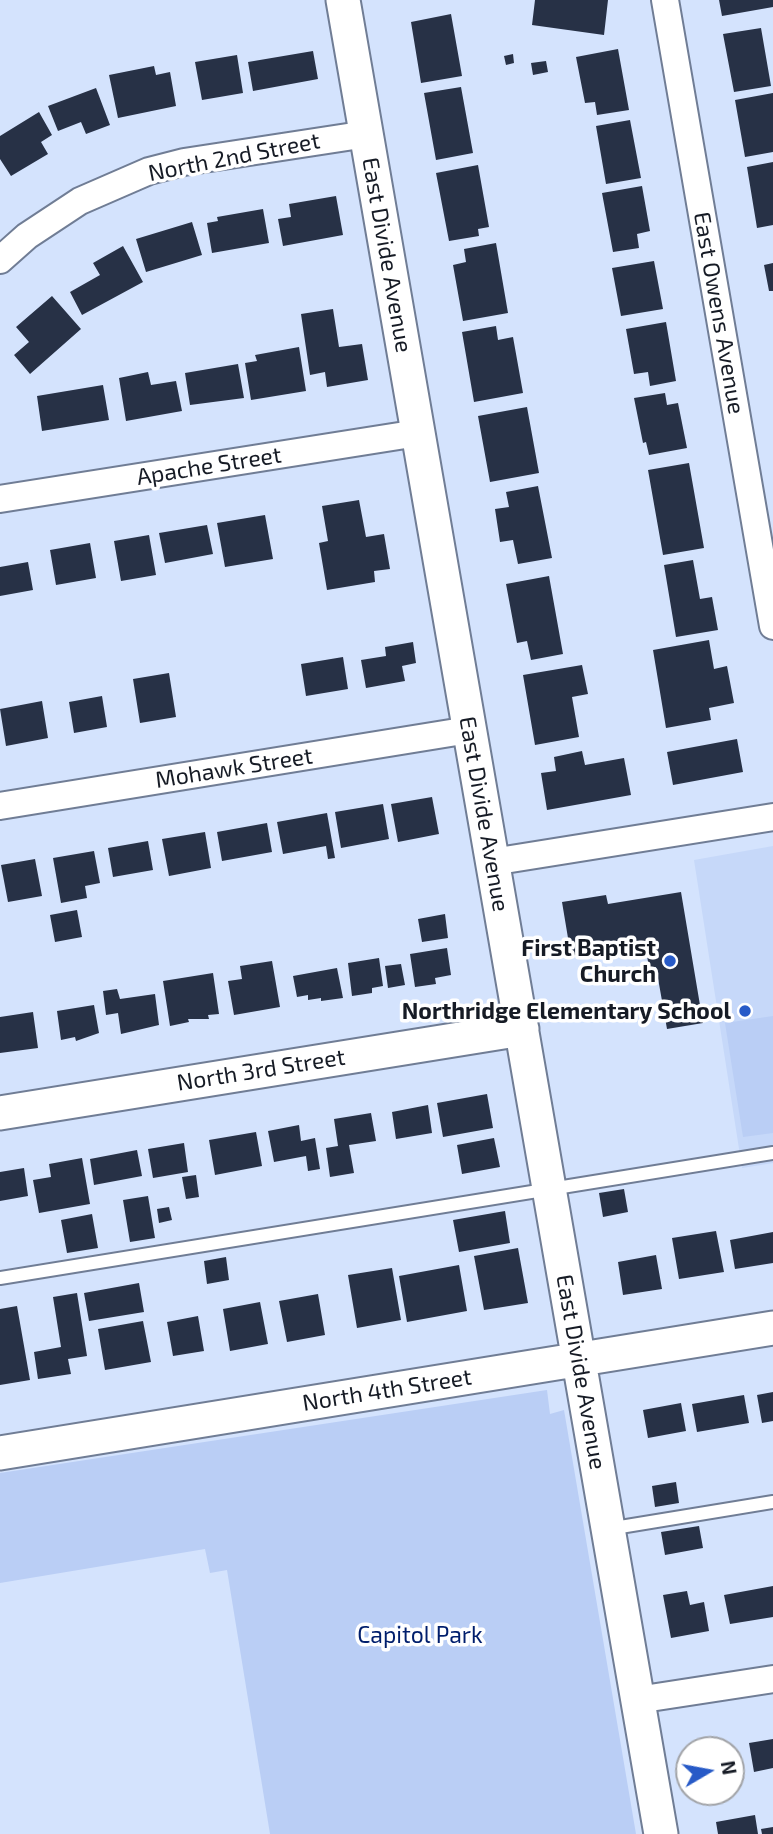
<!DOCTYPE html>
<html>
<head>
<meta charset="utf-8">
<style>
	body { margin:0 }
	#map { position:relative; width:773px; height:1834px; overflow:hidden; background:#d4e3fd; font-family:"Exo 2",sans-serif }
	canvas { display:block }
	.north { position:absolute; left:675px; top:1736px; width:70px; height:70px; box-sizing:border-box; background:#fff; border:2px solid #a2a4a8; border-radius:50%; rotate:80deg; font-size:19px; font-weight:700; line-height:28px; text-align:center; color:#161b25 }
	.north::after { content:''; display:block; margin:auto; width:24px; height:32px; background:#275ac7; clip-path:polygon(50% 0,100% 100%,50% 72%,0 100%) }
</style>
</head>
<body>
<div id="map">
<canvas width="773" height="1834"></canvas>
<div class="north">N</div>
</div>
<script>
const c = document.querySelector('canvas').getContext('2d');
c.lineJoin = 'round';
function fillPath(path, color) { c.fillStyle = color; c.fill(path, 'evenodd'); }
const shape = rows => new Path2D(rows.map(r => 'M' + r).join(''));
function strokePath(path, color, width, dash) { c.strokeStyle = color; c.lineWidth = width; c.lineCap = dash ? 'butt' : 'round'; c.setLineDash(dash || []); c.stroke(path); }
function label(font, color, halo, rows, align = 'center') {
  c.font = font + ' "Exo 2",sans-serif'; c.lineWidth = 7; c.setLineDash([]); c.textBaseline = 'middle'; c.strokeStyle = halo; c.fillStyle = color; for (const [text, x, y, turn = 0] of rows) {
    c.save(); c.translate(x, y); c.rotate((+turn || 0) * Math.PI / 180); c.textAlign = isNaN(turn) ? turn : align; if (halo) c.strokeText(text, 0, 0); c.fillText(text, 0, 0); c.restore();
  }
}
fillPath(shape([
	[773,846,773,1163,742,1168,694,860]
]), '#c6d8f9');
fillPath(shape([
	[773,1016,773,1133,743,1137,725,1023],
	[547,1390,550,1414,564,1410,636,1834,270,1834,227,1570,210,1573,205,1549,0,1583,0,1473]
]), '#bacef5');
fillPath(shape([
	[535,0,608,0,604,35,532,25],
	[719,0,773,0,773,7,722,16],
	[451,14,462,76,421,83,411,22],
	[761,28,771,86,734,92,723,34],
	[618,49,629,110,597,115,595,102,585,103,576,57],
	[313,51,318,79,253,91,248,62],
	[513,54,514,63,506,65,504,56],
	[237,55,243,93,202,100,195,62],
	[546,61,548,72,533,75,531,63],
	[154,66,156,75,170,72,176,106,118,118,109,75],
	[461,87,473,153,436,160,424,93],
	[96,88,110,125,86,134,81,122,58,131,48,106],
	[773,93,773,152,745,157,735,100],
	[39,112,52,135,41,142,48,154,11,176,0,159,0,136],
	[630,120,641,178,606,184,596,126],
	[773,162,773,225,757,228,747,167],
	[478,165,489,227,478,229,479,236,449,241,436,173],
	[642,186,650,231,637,234,639,248,613,252,602,193],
	[336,196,343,235,283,246,278,219,291,217,289,204],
	[263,209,269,243,212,253,207,223,218,221,217,217],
	[192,222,202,255,146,272,136,239],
	[496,243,508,313,463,321,453,265,466,262,464,249],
	[123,246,143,282,82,315,70,292,100,275,93,263],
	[654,261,663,309,621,316,612,268],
	[773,263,773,291,769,291,764,265],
	[52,296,81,329,30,374,14,355,29,342,16,327],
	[333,309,339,347,362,344,368,380,327,387,325,372,310,375,301,314],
	[666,322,676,381,650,386,648,372,634,374,626,329],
	[496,326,498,340,513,337,523,393,474,402,462,332],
	[299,347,306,391,251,400,245,363,257,361,255,355],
	[238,364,244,398,190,405,185,373],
	[148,372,151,385,176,381,182,411,126,421,119,378],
	[103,385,109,420,42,431,37,396],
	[665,393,667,405,678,403,687,448,649,455,646,442,643,443,634,398],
	[527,407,539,473,490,482,478,416],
	[689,463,704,548,663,555,648,470],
	[538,486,552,558,518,564,513,540,500,542,495,509,509,507,506,492],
	[359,500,366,537,384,534,390,569,374,571,375,582,327,590,319,543,328,541,322,506],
	[265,515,273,559,225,567,217,523],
	[207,525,213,554,165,563,159,533],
	[149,535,156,575,121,581,114,541],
	[90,543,96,578,56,585,50,550],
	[693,560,700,599,712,597,718,630,676,637,664,565],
	[28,562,33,590,0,596,0,567],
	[549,576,563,654,531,660,527,641,517,643,506,584],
	[709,640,714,669,727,666,734,703,709,708,711,720,666,728,653,650],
	[413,642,416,663,402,666,405,681,366,688,361,660,386,656,385,647],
	[343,657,348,689,306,696,301,664],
	[582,665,588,694,572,697,579,737,535,745,523,675],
	[169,673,176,717,140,723,133,679],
	[102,696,107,727,74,733,69,702],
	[42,701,48,738,6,746,0,709],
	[737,739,743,772,673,785,667,752],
	[582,751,585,765,624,758,631,795,547,810,541,773,556,771,554,757],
	[432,797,439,834,398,842,391,804],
	[383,804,389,839,341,848,335,812],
	[327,813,335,858,328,859,326,846,283,854,277,822],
	[267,823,272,852,222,861,217,832],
	[205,832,211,868,169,876,162,839],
	[148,841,153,870,113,877,108,848],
	[94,851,100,883,85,886,87,898,61,903,53,858],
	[35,859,42,896,8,902,1,865],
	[681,892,703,1023,667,1029,656,967,649,968,645,943,571,956,562,902,606,895,608,904],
	[77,910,82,937,55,942,50,915],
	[445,914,448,938,422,942,418,919],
	[447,948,451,975,435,978,436,984,415,987,410,954],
	[379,958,383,986,372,988,372,993,352,996,348,963],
	[272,961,280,1007,234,1015,228,981,242,979,240,966],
	[401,964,405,985,388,988,385,966],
	[337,968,343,998,321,1001,321,998,308,1000,308,995,297,997,293,976],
	[213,973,219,1014,208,1015,209,1019,188,1019,189,1022,170,1026,163,981],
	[117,989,120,999,155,994,159,1025,121,1034,118,1013,106,1015,103,991],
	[94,1005,99,1033,76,1041,75,1037,61,1040,57,1011],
	[33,1012,38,1048,0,1053,0,1017],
	[487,1094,493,1128,443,1137,437,1103],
	[428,1105,432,1133,396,1139,392,1112],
	[371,1113,376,1141,349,1145,354,1173,330,1177,326,1148,338,1146,334,1119],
	[299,1125,301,1141,315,1138,320,1169,308,1171,306,1156,274,1162,268,1131],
	[256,1132,262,1166,215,1175,209,1140],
	[494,1138,500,1167,462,1174,457,1145],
	[184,1143,188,1172,153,1178,148,1149],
	[137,1150,142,1176,94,1185,90,1159],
	[82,1158,90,1204,39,1213,33,1180,51,1177,49,1164],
	[24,1168,28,1196,0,1201,0,1172],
	[196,1175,199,1197,186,1199,182,1177],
	[624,1189,628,1212,603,1217,599,1193],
	[148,1196,155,1238,130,1242,123,1200],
	[169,1207,172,1220,159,1223,157,1209],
	[505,1211,510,1243,459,1252,453,1220],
	[92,1214,98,1248,67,1253,61,1220],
	[716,1231,724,1272,679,1279,672,1238],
	[773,1232,773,1263,735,1269,730,1240],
	[518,1248,528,1303,484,1310,474,1256],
	[656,1255,662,1289,623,1295,618,1262],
	[226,1257,229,1280,207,1284,204,1261],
	[459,1265,467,1311,407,1322,399,1276],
	[392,1268,401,1320,357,1328,348,1275],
	[139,1283,144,1312,89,1321,84,1293],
	[77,1293,87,1356,68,1359,71,1374,38,1379,34,1352,61,1347,53,1297],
	[318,1294,325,1335,287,1342,279,1301],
	[260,1302,268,1344,230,1351,223,1309],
	[17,1306,30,1380,0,1385,0,1309],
	[198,1316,204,1351,173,1356,167,1322],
	[143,1321,151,1362,105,1370,98,1329],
	[773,1392,773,1421,762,1423,757,1395],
	[744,1395,749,1423,697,1432,692,1404],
	[681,1403,686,1431,648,1438,643,1410],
	[676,1482,679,1503,655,1507,652,1486],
	[699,1526,703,1548,665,1555,661,1532],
	[773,1586,773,1617,730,1624,724,1595],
	[687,1591,690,1605,704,1602,709,1631,671,1638,663,1595],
	[773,1739,773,1768,754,1772,749,1743],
	[755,1815,758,1834,718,1834,716,1822],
	[773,1827,773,1834,762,1834,761,1829]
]), '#273146');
const service = shape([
	[0,1278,773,1153],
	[608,1529,773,1502]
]);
const minor = shape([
	[665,0,773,626],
	[0,260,27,236,80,201,149,171,184,162,367,134],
	[0,499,418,433],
	[0,806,469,730],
	[492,862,773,817],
	[637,1700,773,1679]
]);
const tertiary = shape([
	[343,0,661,1834],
	[0,1113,522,1029],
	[0,1453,773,1328]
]);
strokePath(service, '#707d95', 16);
strokePath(minor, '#707d95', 30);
strokePath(tertiary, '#707d95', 37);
strokePath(service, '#fff', 12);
strokePath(minor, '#fff', 26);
strokePath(tertiary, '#fff', 33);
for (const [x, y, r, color] of [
	[670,961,7,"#275ac7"],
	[745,1011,7,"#275ac7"]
]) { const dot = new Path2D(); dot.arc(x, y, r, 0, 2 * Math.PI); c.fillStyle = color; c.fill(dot); strokePath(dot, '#fff', 2.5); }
label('23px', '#161b25', '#fff', [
	["North 2nd Street",234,157,-11],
	["East Divide Avenue",387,255,80],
	["East Owens Avenue",719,313,80],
	["Apache Street",209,466,-9],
	["Mohawk Street",234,768,-9],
	["East Divide Avenue",484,814,80],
	["North 3rd Street",261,1070,-9],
	["East Divide Avenue",581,1372,80],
	["North 4th Street",387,1390,-9]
]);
label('bold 23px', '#161b25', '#fff', [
	["First Baptist",656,948],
	["Church",656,974],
	["Northridge Elementary School",731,1011]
], 'right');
label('23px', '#001e6c', '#fff', [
	["Capitol Park",420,1635]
]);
</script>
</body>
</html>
